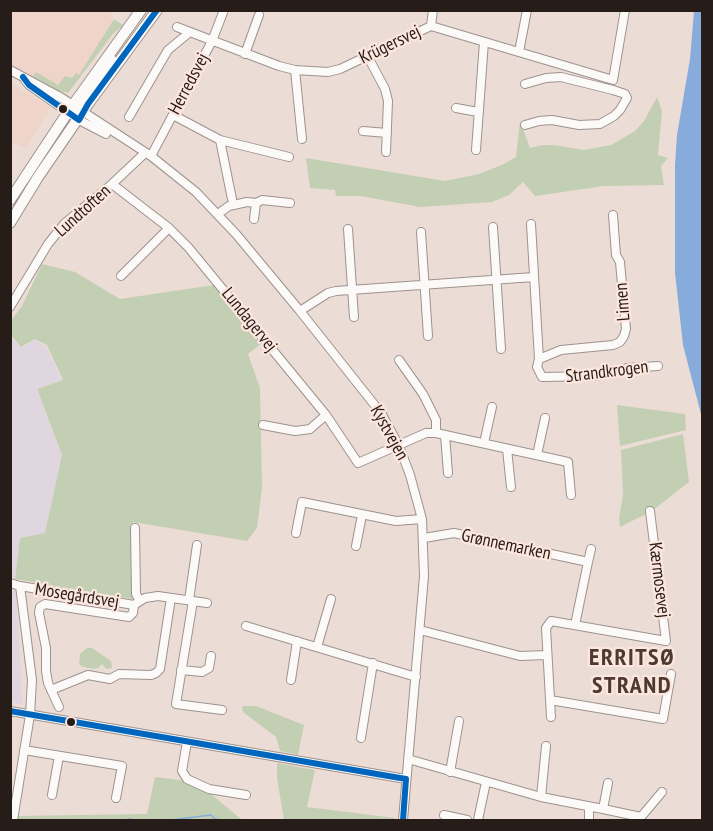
<!DOCTYPE html>
<html>
<head>
<meta charset="utf-8">
<style>
	body { margin:0 }
	#map { position:relative; width:713px; height:831px; overflow:hidden; background:#ecdcd6; font-family:"PT Sans Narrow",sans-serif }
	canvas { display:block }
	.frame { position:absolute; inset:0; border:12px solid #261c18; pointer-events:none }
</style>
</head>
<body>
<div id="map">
<canvas width="713" height="831"></canvas>
<div class="frame"></div>
</div>
<script>
const c = document.querySelector('canvas').getContext('2d');
c.lineJoin = 'round';
function fillPath(path, color) { c.fillStyle = color; c.fill(path, 'evenodd'); }
const shape = rows => new Path2D(rows.map(r => 'M' + r).join(''));
function strokePath(path, color, width, dash) { c.strokeStyle = color; c.lineWidth = width; c.lineCap = dash ? 'butt' : 'round'; c.setLineDash(dash || []); c.stroke(path); }
function label(font, color, halo, rows, align = 'center') {
  c.font = font + ' "PT Sans Narrow",sans-serif'; c.lineWidth = 4.5; c.setLineDash([]); c.textBaseline = 'middle'; c.strokeStyle = halo; c.fillStyle = color; for (const [text, x, y, turn = 0] of rows) {
    c.save(); c.translate(x, y); c.rotate((+turn || 0) * Math.PI / 180); c.textAlign = isNaN(turn) ? turn : align; if (halo) c.strokeText(text, 0, 0); c.fillText(text, 0, 0); c.restore();
  }
}
fillPath(shape([
	[11,11,112,11,114,32,81,75,64,91,47,83,11,71],
	[10,83,51,107,26,148,11,142]
]), '#efd4ca');
fillPath(shape([
	[10,336,21,348,35,340,46,346,62,380,36,389,62,455,45,533,20,538,15,579,23,704,10,702]
]), '#dfd6e0');
fillPath(shape([
	[114,19,123,25,113,34,68,93,55,90,33,76,36,72,58,85,65,76,72,78,76,73,79,75],
	[657,97,662,111,658,155,668,158,661,166,664,185,604,186,535,196,523,182,509,195,492,202,420,207,361,196,336,196,335,190,310,188,306,158,445,181,479,174,504,164,516,157,520,121,530,148,543,145,554,145,584,150,611,145,635,131,644,121],
	[42,264,75,272,120,299,214,285,262,343,248,354,260,388,262,488,257,528,247,541,133,522,133,599,15,579,20,538,45,533,62,455,37,389,63,380,47,345,35,339,21,347,11,335,10,322,22,306],
	[617,405,685,414,686,430,620,446],
	[683,434,689,482,652,511,620,527,619,518,623,495,621,450],
	[87,648,92,648,111,661,112,668,106,669,102,664,98,668,93,669,81,666,79,663,80,654],
	[242,706,256,706,304,725,298,755,280,751,276,737,243,712],
	[277,763,315,770,307,807,395,818,395,820,284,820,277,778],
	[155,777,180,780,211,794,242,820,17,820,17,816,147,814]
]), '#c3cfb2');
fillPath(shape([
	[694,11,702,11,702,418,683,345,675,273,675,165,677,135,690,59]
]), '#87acdc');
strokePath(shape([
	[123,820,130,819,133,820],
	[146,820,163,820],
	[171,820,211,815,215,819,224,820]
]), '#87acdc', 1.5);
const minor = shape([
	[431,26,433,10],
	[177,27,190,32],
	[519,52,527,10],
	[245,54,259,15],
	[368,57,385,89,388,101,386,152],
	[10,70,62,98,151,156,196,192,236,234,300,311,381,413,399,446,410,475,422,519,424,576,403,820],
	[295,70,302,139],
	[25,80,29,85,79,120,106,134],
	[456,108,478,112],
	[78,114,78,109,112,59],
	[173,115,220,140,289,157],
	[129,117,168,50,190,32,279,66,295,70,328,72,340,69,431,26,613,80,625,10],
	[525,125,539,121,552,120,579,125,600,124,614,116,620,110,627,98,625,94,613,90,561,77,546,78,525,84],
	[363,131,387,133],
	[220,140,232,199],
	[476,150,484,42],
	[151,156,212,41,224,10],
	[112,184,169,228,188,247,326,415,358,463,426,433,436,433,568,462,571,495],
	[218,214,229,206,247,202,256,203,262,200,290,203],
	[254,219,256,203],
	[531,224,539,359,537,367,542,377,596,376,627,368,658,366],
	[493,227,501,349],
	[348,229,354,317],
	[421,232,428,336],
	[121,276,169,228],
	[10,307,48,244,65,223,112,184,145,153],
	[300,311,328,293,336,291,534,277],
	[539,359,561,350,613,345,620,342,624,336,626,329,620,262,616,255,613,215],
	[399,360,423,394,436,420,436,433],
	[263,425,295,431,303,430,310,429,326,415],
	[445,435,448,473],
	[484,443,492,407],
	[507,449,511,487],
	[537,455,545,418],
	[135,528,136,594,140,601],
	[296,533,302,502,396,521,422,519],
	[424,538,454,533,588,562,575,625],
	[356,546,362,515],
	[588,562,591,549],
	[10,583,20,586,32,680,30,715,13,820],
	[20,586,134,605,145,598,158,596,207,603],
	[189,600,197,545],
	[193,601,176,704,222,710],
	[246,626,416,677],
	[420,630,520,656,547,655],
	[317,647,331,599],
	[181,670,202,672,209,668,211,656],
	[291,680,297,641],
	[51,690,88,675,110,679,119,674,151,675,156,673,160,669,171,598],
	[550,700,663,719,671,674],
	[59,707,48,683,46,671,46,648,39,613,40,607,45,604,129,617,133,613,134,605],
	[10,711,406,779],
	[551,717,546,628,551,621,666,641,650,511],
	[361,738,373,663],
	[187,742,182,771,187,779,209,789,246,795],
	[24,750,122,766,116,798],
	[408,759,541,797,603,809,608,783],
	[450,772,459,721],
	[52,795,59,756],
	[541,797,546,746],
	[603,809,641,817,662,792],
	[444,815,467,820],
	[478,820,486,782],
	[589,820,589,806]
]);
const major = shape([
	[10,200,68,112,141,10],
	[10,223,38,177,88,104,157,10]
]);
strokePath(minor, '#9d928d', 10);
strokePath(major, '#9d928d', 12);
strokePath(minor, '#fcfaf9', 8);
strokePath(major, '#fcfaf9', 10);
strokePath(shape([
	[23,77,29,85,79,120,88,104,157,10],
	[10,711,406,779,403,820]
]), '#0065bd', 6);
for (const [x, y, r, color] of [
	[63,109,5,"#261c18"],
	[71,722,5,"#261c18"]
]) { const dot = new Path2D(); dot.arc(x, y, r, 0, 2 * Math.PI); c.fillStyle = color; c.fill(dot); strokePath(dot, '#fde6de', 2); }
label('18px', '#261c18', '#fde6de', [
	["Krügersvej",390,45,-26],
	["Herredsvej",189,84,-62],
	["Lundtoften",83,211,-42],
	["Limen",623,302,-94],
	["Lundagervej",249,320,51],
	["Strandkrogen",607,372,-7],
	["Kystvejen",389,433,61],
	["Grønnemarken",506,545,12],
	["Kærmosevej",659,580,83],
	["Mosegårdsvej",77,596,9]
]);
c.letterSpacing = '1.5px';
label('bold 24px', '#4e3830', '#fde6de', [
	["ERRITSØ",632,658],
	["STRAND",632,686]
]);
c.letterSpacing = '0px';
</script>
</body>
</html>
